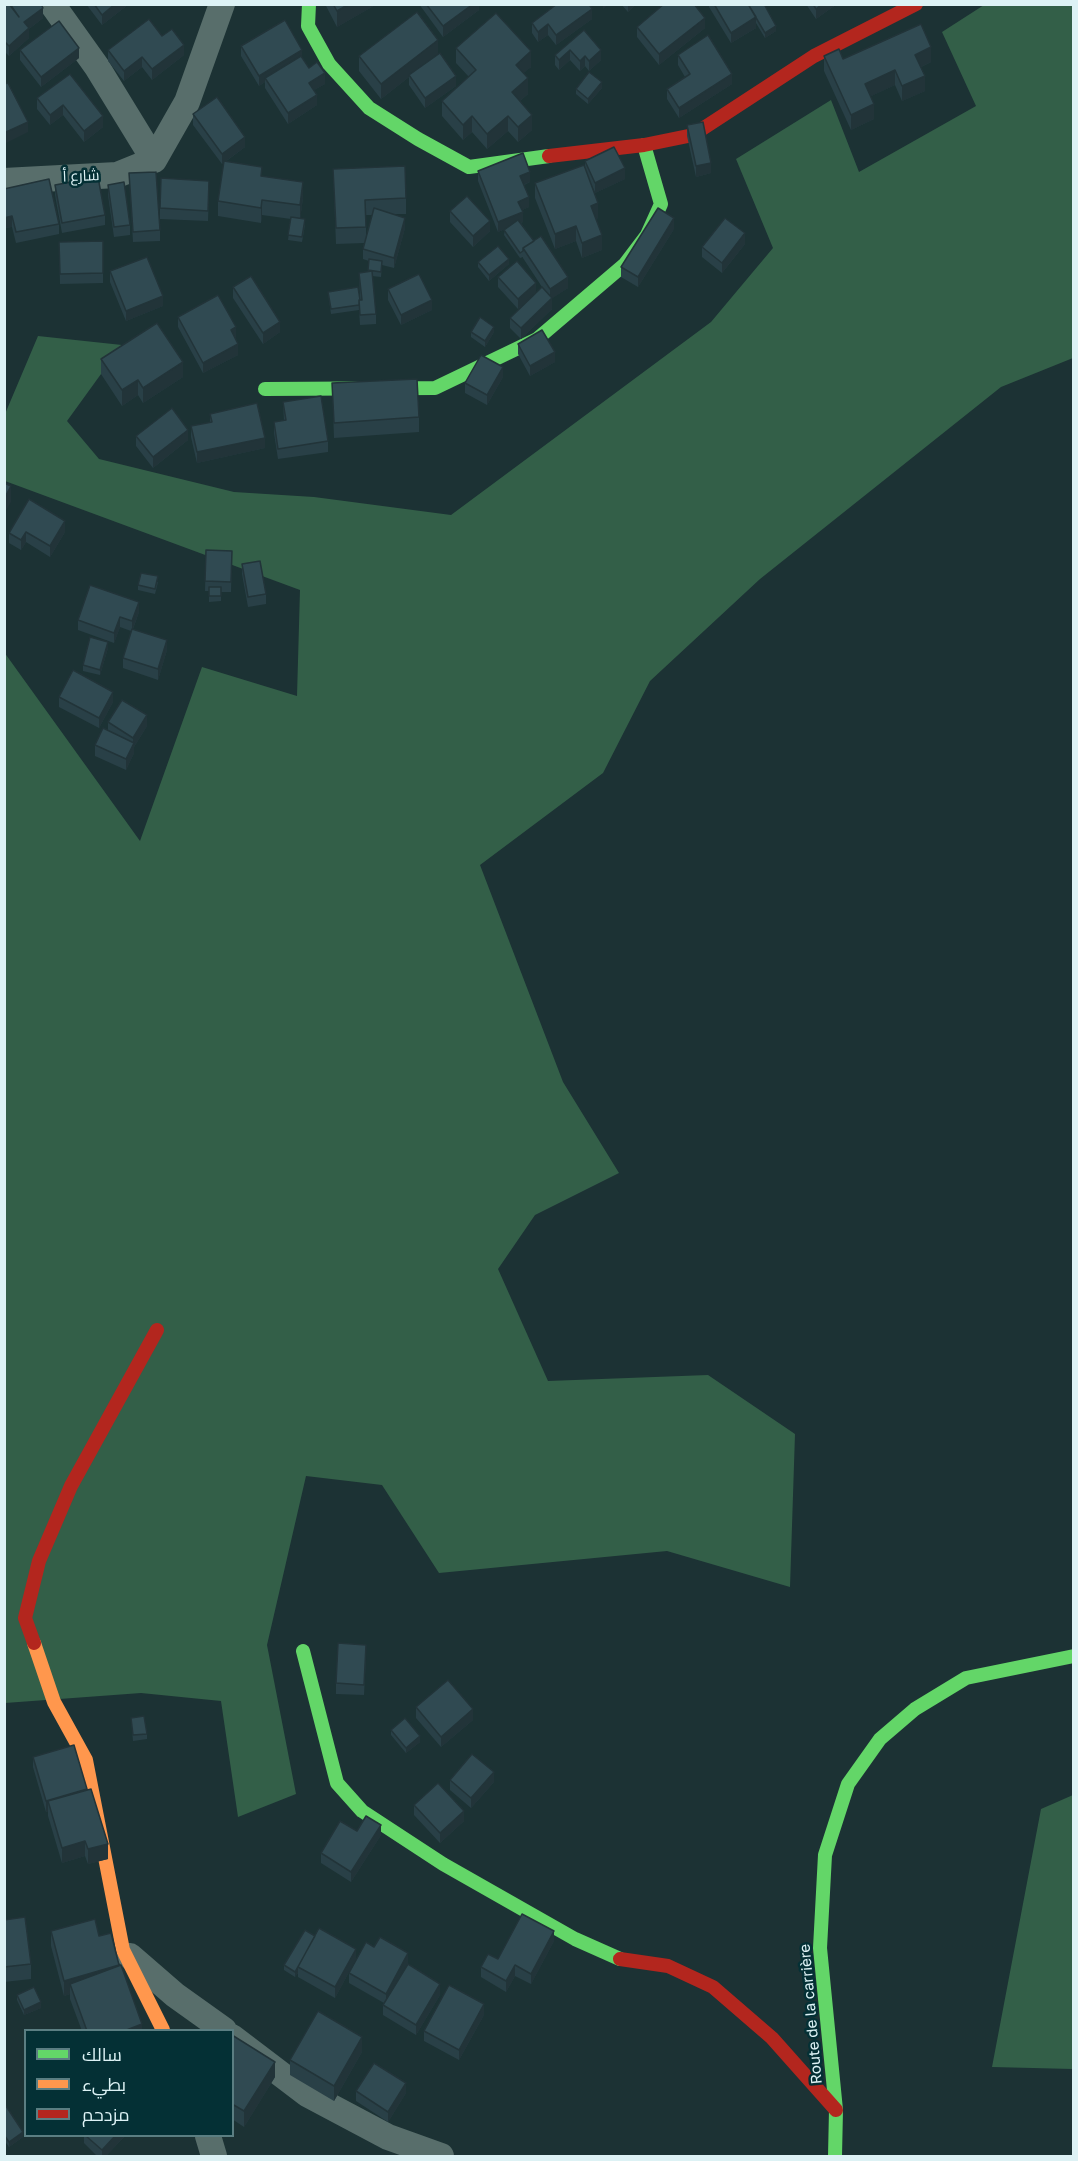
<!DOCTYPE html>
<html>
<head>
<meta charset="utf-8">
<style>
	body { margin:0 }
	#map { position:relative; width:1078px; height:2161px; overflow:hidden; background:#1c3234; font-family:"Golos Text",Cairo,sans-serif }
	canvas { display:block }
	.frame { position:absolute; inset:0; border:6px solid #ddf2f5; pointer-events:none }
	.legend { position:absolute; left:24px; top:2029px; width:210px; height:108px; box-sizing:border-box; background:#043035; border:2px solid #5b7e82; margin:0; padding:8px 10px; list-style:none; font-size:18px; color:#ddf2f5 }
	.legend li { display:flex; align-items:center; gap:12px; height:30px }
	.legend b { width:30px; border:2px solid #5b7e82 }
</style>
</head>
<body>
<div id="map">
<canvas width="1078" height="2161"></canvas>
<div class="frame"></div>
<ul class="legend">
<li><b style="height:8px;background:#63d668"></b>سالك</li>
<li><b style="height:8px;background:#ff974d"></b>بطيء</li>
<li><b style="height:8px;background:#b3261e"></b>مزدحم</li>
</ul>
</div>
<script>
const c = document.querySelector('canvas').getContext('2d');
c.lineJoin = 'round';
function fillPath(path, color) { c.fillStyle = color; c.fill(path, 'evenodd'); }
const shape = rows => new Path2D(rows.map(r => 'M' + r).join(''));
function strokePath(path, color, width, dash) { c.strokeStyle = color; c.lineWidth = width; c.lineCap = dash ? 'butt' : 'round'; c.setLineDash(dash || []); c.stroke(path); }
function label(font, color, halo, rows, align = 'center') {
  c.font = font + ' "Golos Text",Cairo,sans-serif'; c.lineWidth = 5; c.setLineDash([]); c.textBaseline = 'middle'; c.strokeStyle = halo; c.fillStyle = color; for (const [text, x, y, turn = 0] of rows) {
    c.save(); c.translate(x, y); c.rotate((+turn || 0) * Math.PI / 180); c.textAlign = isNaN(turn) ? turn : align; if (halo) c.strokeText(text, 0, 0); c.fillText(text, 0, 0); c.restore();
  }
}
fillPath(shape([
	[984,5,1073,5,1073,358,1001,387,760,579,650,681,603,773,480,865,563,1082,619,1173,535,1215,498,1269,548,1381,708,1375,795,1434,790,1587,667,1551,439,1573,382,1485,306,1476,267,1645,296,1794,238,1817,221,1701,141,1693,5,1703,4,652,140,841,202,667,297,696,300,590,5,481,5,414,38,336,122,345,67,421,99,459,234,492,314,497,451,515,711,322,773,248,736,159,831,100,859,172,976,106,942,32],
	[1073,1795,1073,2069,992,2067,1041,1809]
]), '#335f48');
strokePath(shape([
	[52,4,97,67,154,160],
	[154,160,187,102,222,4],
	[4,181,117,175,154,160],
	[130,1956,175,1995,224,2030],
	[232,2037,307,2094,388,2137,441,2156],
	[208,2136,214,2156]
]), '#586e6b', 26);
strokePath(shape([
	[309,4,308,26,329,64,369,108,418,139,469,167,549,156],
	[265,389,435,388,537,339,625,264,647,235,661,204,644,145],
	[303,1651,337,1783,362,1811,443,1864,575,1939,620,1959],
	[835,2156,836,2110,820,1948,825,1855,848,1784,880,1739,915,1709,966,1678,1074,1656]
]), '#63d668', 14);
strokePath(shape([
	[34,1643,54,1702,86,1760,123,1950,163,2030]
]), '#ff974d', 14);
strokePath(shape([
	[549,156,644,145,693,135,814,56,916,4],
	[34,1643,25,1618,39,1561,71,1486,157,1330],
	[620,1959,668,1966,713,1987,772,2038,836,2110]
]), '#b3261e', 14);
fillPath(shape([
	[4,4,41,4,43,18,29,29,29,38,9,56,4,51],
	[86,4,129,4,102,25],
	[325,4,377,4,337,27],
	[419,4,479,4,479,10,443,37],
	[621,4,636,4,628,12],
	[709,4,764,4,776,31,765,38,756,23,756,28,731,43,709,7],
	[806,4,837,4,816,19],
	[592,19,556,45,548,35,538,42,532,33,532,23],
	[637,27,705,28,659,65,637,37],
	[584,30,601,60,589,71,585,66,580,71,570,60,559,70,555,65,555,55],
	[162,36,184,55,152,80,142,67,124,81,108,61,108,50],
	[241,46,302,58,309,68,325,84,314,90,317,105,288,124,265,88,265,82,259,86,241,56],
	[456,48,531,67,523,73,528,94,520,101,532,130,518,142,508,131,487,149,472,132,463,140,442,116,442,101,469,77,456,63],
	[20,50,79,58,41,87,20,60],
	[438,54,456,86,425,108,409,85,409,77,381,99,359,71,359,56],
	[678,55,732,84,679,118,667,99,667,89,685,77,678,65],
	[824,56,843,59,931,62,921,67,925,91,902,101,895,85,871,96,874,119,851,130,824,71],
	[70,74,103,127,84,142,63,115,50,125,37,109,37,98],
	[602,88,588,104,576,94,576,89],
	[193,114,245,147,225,162,262,176,303,198,300,219,305,225,302,242,288,240,291,219,262,215,261,223,218,216,218,201,224,162,222,164,193,125],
	[687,125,711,173,696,177,687,136],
	[585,161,625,179,595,193,591,184,598,218,596,219,602,250,582,258,576,241,555,249,535,198,535,183,585,168],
	[333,169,406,198,406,214,393,214,405,228,394,268,382,265,381,277,372,276,376,314,376,324,360,325,359,310,331,314,328,292,360,300,359,273,368,272,369,261,363,259,363,249,364,243,336,244],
	[366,215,372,215,366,237],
	[478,171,530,182,524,185,529,207,522,210,523,222,521,223,568,288,552,298,552,309,521,339,510,328,510,318,529,300,518,309,498,287,498,277,536,293,542,287,523,258,523,257,520,258,504,235,505,229,498,232,478,181],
	[129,173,160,230,160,241,133,242],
	[55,185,105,215,105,225,62,233,55,195],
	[108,185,130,225,130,235,114,237,108,195],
	[4,189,59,224,59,234,16,243,12,227,4,228],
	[209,191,208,221,160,219,160,208],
	[450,211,490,231,473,247,450,222],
	[674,229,638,287,621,277,621,267],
	[103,241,103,283,60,284,59,242],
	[745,244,722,273,702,257,702,247],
	[478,262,509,264,489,281,478,267],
	[110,271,163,306,126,321,110,282],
	[233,287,280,332,263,344,233,298],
	[388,289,432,310,401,325,388,300],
	[178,317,236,338,238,355,203,373,178,327],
	[471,332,494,332,485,347,471,337],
	[518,344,555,362,530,376,518,354],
	[101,359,183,377,143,403,138,395,122,406,101,374],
	[503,377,487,405,465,393,465,383],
	[332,383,419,417,419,432,334,438],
	[283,402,328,441,328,452,278,459,274,433,274,422,284,421],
	[210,414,265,448,197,463,191,437,191,426,210,422],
	[136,436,188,440,153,468,136,446],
	[29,499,65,532,50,557,26,542,21,550,9,543,9,533],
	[206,550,232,551,231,592,221,592,221,601,209,602,209,591,205,591],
	[242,564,266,594,266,604,248,607,242,574],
	[158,582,155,594,138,590,138,585],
	[139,612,133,629,167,650,158,680,123,668,123,658,131,631,120,627,114,643,78,630,78,620],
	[108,648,100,675,83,671,83,665],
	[59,697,113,702,99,728,59,707],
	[108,722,147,726,134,747,134,753,126,770,95,756,95,745,108,731],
	[366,1655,364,1695,336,1694,336,1683],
	[416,1707,473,1720,441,1747,416,1718],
	[131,1718,147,1734,147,1739,133,1741],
	[391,1730,420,1742,406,1753,391,1735],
	[33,1757,108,1859,88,1864,85,1856,62,1863,48,1816,48,1811,46,1812,33,1767],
	[450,1780,494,1782,471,1808,450,1790],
	[414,1805,464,1821,440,1843,414,1815],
	[357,1831,381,1835,351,1882,321,1863,321,1853],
	[4,1920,31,1964,31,1979,4,1982],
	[51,1931,99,1936,119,1966,142,2031,82,2031,70,1999,70,1994,64,1996,51,1946],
	[554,1941,531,1984,515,1976,506,1992,481,1977,481,1967,498,1959],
	[374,1947,408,1963,408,1964,440,1995,416,2035,383,2015,383,2005,384,2003,349,1983,349,1973],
	[356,1959,335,1998,298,1977,298,1973,295,1977,284,1970,284,1965],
	[17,1995,41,2008,24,2015,17,2000],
	[484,2015,459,2060,424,2041,424,2031],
	[232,2035,275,2077,244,2127,232,2119],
	[362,2052,334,2101,290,2075,290,2060],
	[356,2091,406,2093,388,2122,356,2101],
	[4,2107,23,2137,9,2147,4,2140],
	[84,2136,125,2136,105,2157,98,2157,84,2143]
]), '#294047');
fillPath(shape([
	[115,4,129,4,102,25,102,15],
	[349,4,377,4,337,27,337,11],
	[473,4,479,4,479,10,443,37,443,26],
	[603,4,609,4,603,9],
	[628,4,636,4,628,12],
	[822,4,837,4,816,19,816,9],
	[43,8,43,18,29,29,29,38,9,56,9,46,24,22],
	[592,9,592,19,556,45,556,35],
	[756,17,756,28,731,43,731,33],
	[705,18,705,28,659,65,659,54],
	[548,24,548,35,538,42,538,32],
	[776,26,776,31,765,38,765,33],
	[438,40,438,55,409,75,409,77,381,99,381,84],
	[184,45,184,55,152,80,152,69],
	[931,47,931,62,915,70,915,55],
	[79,48,79,58,41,87,41,77],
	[302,50,302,61,265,78,265,82,259,86,259,76],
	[570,50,570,60,559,70,559,60],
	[601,50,601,60,589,71,589,61],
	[531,51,531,67,516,80,516,65],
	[585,56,585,66,580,71,580,61],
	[142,57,142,67,124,81,124,71],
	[895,70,895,85,865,99,865,84],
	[325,73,325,84,309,93,309,83],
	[732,74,732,84,679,118,679,108],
	[456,76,456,86,425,108,425,98],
	[925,76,925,91,902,101,902,86],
	[528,78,528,94,512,108,512,92],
	[602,82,602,88,588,104,588,99],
	[317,95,317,105,288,124,288,113],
	[874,104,874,119,851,130,851,115],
	[63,105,63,115,50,125,50,115],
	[532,115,532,130,518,142,518,127],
	[103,116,103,127,84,142,84,131],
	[472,116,472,132,463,140,463,125],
	[508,116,508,131,487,149,487,134],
	[28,122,28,132,4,144,4,133],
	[245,137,245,147,222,164,222,154],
	[711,163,711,173,696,177,696,166],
	[625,168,625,179,595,193,595,183],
	[530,172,530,182,520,186,520,176],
	[303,182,303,198,300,221,300,205],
	[529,197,529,207,518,212,518,202],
	[262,200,262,215,261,223,261,208],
	[598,203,598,218,591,221,591,206],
	[523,212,523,222,498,232,498,222],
	[12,216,12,227,4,228,4,218],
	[405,218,405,228,394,268,394,258],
	[674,218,674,229,638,287,638,277],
	[490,221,490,231,473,247,473,236],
	[576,226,576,241,555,249,555,234],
	[745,233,745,244,722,273,722,263],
	[602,235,602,250,582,258,582,243],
	[509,259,509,264,489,281,489,275],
	[568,277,568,288,550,300,550,289],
	[536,283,536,293,518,309,518,299],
	[163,296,163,306,126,321,126,311],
	[552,298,552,309,521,339,521,328],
	[432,300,432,310,401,325,401,315],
	[280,322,280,332,263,344,263,333],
	[236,327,236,338,231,341,231,330],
	[494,327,494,332,485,347,485,341],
	[238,344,238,355,203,373,203,363],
	[555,352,555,362,530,376,530,366],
	[183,362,183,377,143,403,143,388],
	[503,367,503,377,487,405,487,395],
	[138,380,138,395,122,406,122,390],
	[188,430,188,440,153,468,153,457],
	[265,438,265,448,197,463,197,452],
	[11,486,11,502,4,514,4,499],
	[65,521,65,532,50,557,50,546],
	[26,532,26,542,21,550,21,540],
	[139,602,139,612,132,631,132,621],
	[120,617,120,627,114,643,114,633],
	[167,640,167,650,158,680,158,669],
	[108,642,108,648,100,675,100,670],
	[113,692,113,702,99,728,99,718],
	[147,715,147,726,134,747,134,753,126,770,126,759,133,744,133,738],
	[473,1709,473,1720,441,1747,441,1737],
	[420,1736,420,1742,406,1753,406,1748],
	[494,1772,494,1782,471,1808,471,1798],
	[87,1789,48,1801,48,1811,46,1812,46,1801],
	[464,1811,464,1821,440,1843,440,1833],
	[381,1825,381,1835,351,1882,351,1872],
	[85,1841,85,1856,62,1863,62,1848],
	[108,1844,108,1859,88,1864,88,1849],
	[554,1931,554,1941,531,1984,531,1974],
	[356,1949,356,1959,335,1998,335,1987],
	[408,1953,408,1963,386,2004,386,1994],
	[119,1965,119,1980,70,1984,70,1994,64,1996,64,1981],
	[515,1965,515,1976,506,1992,506,1981],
	[298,1968,298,1973,295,1977,295,1972],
	[440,1984,440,1995,416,2035,416,2025],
	[41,2002,41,2008,24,2015,24,2010],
	[484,2004,484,2015,459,2060,459,2050],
	[142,2024,142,2031,124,2031],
	[362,2037,362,2052,334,2101,334,2086],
	[275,2062,275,2077,244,2127,244,2111],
	[406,2083,406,2093,388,2122,388,2112],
	[23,2132,23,2137,9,2147,9,2142],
	[115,2136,125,2136,105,2157,102,2157,102,2150]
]), '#223439');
const building = shape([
	[4,4,9,4,19,17,10,4,41,4,43,8,24,22,29,28,9,46,4,41,4,4],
	[94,4,115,4,102,15,94,4],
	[333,4,349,4,337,11,333,4],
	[426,4,473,4,443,26,426,4],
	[557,4,589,4,592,9,556,35,548,24,538,32,532,23,557,4],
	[664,4,694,4,705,18,659,54,637,27,664,4],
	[714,4,748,4,756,17,731,33,714,4],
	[748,4,764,4,776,26,765,33,748,4],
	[813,4,822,4,816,9,813,4],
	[417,12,438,40,381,84,359,56,417,12],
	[496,13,531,51,516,65,528,78,512,92,532,115,518,127,508,116,487,134,472,116,463,125,442,101,476,70,456,48,496,13],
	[149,19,162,36,172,29,184,45,152,69,142,57,124,71,108,50,149,19],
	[285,20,302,50,259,76,241,46,285,20],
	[59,21,79,48,41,77,20,50,59,21],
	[921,24,931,47,915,55,925,76,902,86,895,70,865,84,874,104,851,115,824,56,839,49,843,59,921,24],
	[584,30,601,50,589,61,585,56,580,61,570,50,559,60,555,55,584,30],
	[708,35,732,74,679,108,667,89,690,74,678,55,708,35],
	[440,53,456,76,425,98,409,75,440,53],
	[301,56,309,68,317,62,325,73,309,83,317,95,288,113,265,78,301,56],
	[589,72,602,82,588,99,576,89,589,72],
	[70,74,103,116,84,131,63,105,50,115,37,98,70,74],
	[8,83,28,122,4,133,4,84,8,83],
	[217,97,245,137,222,154,193,114,217,97],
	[703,122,711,163,696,166,687,125,703,122],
	[614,147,625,168,595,183,585,161,614,147],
	[523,153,530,172,520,176,529,197,518,202,523,212,498,222,478,171,523,153],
	[224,161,262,167,261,176,303,182,300,205,262,200,261,208,218,201,224,161],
	[584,165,598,203,591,206,602,235,582,243,576,226,555,234,535,183,584,165],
	[405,166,406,198,365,200,366,227,336,228,333,169,405,166],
	[156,172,160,230,133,232,129,173,156,172],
	[98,177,105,215,62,223,55,185,98,177],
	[161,178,209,181,208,211,160,208,161,178],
	[49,179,59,224,16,232,12,216,4,218,4,189,49,179],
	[124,182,130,225,114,227,108,185,124,182],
	[467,196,490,221,473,236,450,211,467,196],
	[374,208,405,218,394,258,363,249,374,208],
	[658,208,674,218,638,277,621,267,658,208],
	[291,217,305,219,302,237,288,235,291,217],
	[725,218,745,233,722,263,702,247,725,218],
	[518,220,534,241,523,248,523,251,520,253,504,230,518,220],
	[541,236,568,277,550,289,523,248,541,236],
	[103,241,103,273,60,274,59,242,103,241],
	[498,246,509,259,489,275,478,262,498,246],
	[147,257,163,296,126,311,110,271,147,257],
	[369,259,382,261,381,272,368,270,369,259],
	[517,261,536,283,518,299,498,277,517,261],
	[372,271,376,314,360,315,359,300,362,300,359,273,372,271],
	[419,274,432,300,401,315,388,289,419,274],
	[251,276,280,322,263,333,233,287,251,276],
	[358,287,360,300,359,300,359,305,331,309,328,292,358,287],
	[542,287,552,298,521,328,510,318,542,287],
	[218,295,236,327,231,330,238,344,203,363,178,317,218,295],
	[480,317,494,327,485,341,471,332,480,317],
	[157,323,183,362,143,388,138,380,122,390,101,359,157,323],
	[542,330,555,352,530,366,518,344,542,330],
	[481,355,503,367,487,395,465,383,481,355],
	[417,379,419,417,334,423,332,383,417,379],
	[321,396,328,441,278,449,274,422,286,420,283,402,321,396],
	[257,403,265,438,197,452,191,426,212,422,210,414,257,403],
	[172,408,188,430,153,457,136,436,172,408],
	[4,483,11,486,4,499,4,483],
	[29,499,65,521,50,546,26,532,21,540,9,533,29,499],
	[206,550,232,551,231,582,205,581,206,550],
	[260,561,266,594,248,597,242,564,260,561],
	[141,573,158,576,155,589,138,585,141,573],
	[90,585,139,602,132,621,120,617,114,633,78,620,90,585],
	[209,587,221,587,221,596,209,596,209,587],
	[132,629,167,640,158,669,123,658,132,629],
	[90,637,108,642,100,670,83,665,90,637],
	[73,670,113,692,99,718,59,697,73,670],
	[122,700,147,715,133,738,108,722,122,700],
	[103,728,134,743,126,759,95,745,103,728],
	[338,1643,366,1645,364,1685,336,1683,338,1643],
	[448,1680,473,1709,441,1737,416,1707,448,1680],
	[144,1716,147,1734,133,1735,131,1718,144,1716],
	[405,1718,420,1736,406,1748,391,1730,405,1718],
	[74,1745,87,1789,46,1801,33,1757,74,1745],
	[472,1754,494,1772,471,1798,450,1780,472,1754],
	[438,1783,464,1811,440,1833,414,1805,438,1783],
	[91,1789,108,1844,88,1849,85,1841,62,1848,48,1801,91,1789],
	[366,1816,381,1825,351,1872,321,1853,340,1821,357,1831,366,1816],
	[522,1914,554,1931,531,1974,515,1965,506,1981,481,1967,488,1954,498,1959,522,1914],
	[25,1917,31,1964,4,1967,4,1920,25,1917],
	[95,1919,99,1936,111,1933,119,1965,64,1981,51,1931,95,1919],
	[319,1928,356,1949,335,1987,298,1967,319,1928],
	[305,1930,315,1936,295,1972,284,1965,305,1930],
	[380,1937,408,1953,386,1994,349,1973,366,1942,374,1947,380,1937],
	[408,1964,440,1984,416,2025,383,2005,408,1964],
	[121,1965,142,2024,124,2031,87,2031,70,1984,121,1965],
	[449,1985,484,2004,459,2050,424,2031,449,1985],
	[34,1987,41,2002,24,2010,17,1995,34,1987],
	[318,2011,362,2037,334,2086,290,2060,318,2011],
	[232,2035,275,2062,244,2111,232,2104,232,2071,233,2070,232,2069,232,2035],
	[374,2063,406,2083,388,2112,356,2091,374,2063],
	[6,2106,23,2132,9,2142,4,2135,4,2107,6,2106],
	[86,2136,115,2136,102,2150,86,2136]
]);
fillPath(building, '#304a52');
strokePath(building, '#223439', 1.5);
label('15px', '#ddf2f5', '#043035', [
	["شارع أ",81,176,-2],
	["Route de la carrière",811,2014,-95]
]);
</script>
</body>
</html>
